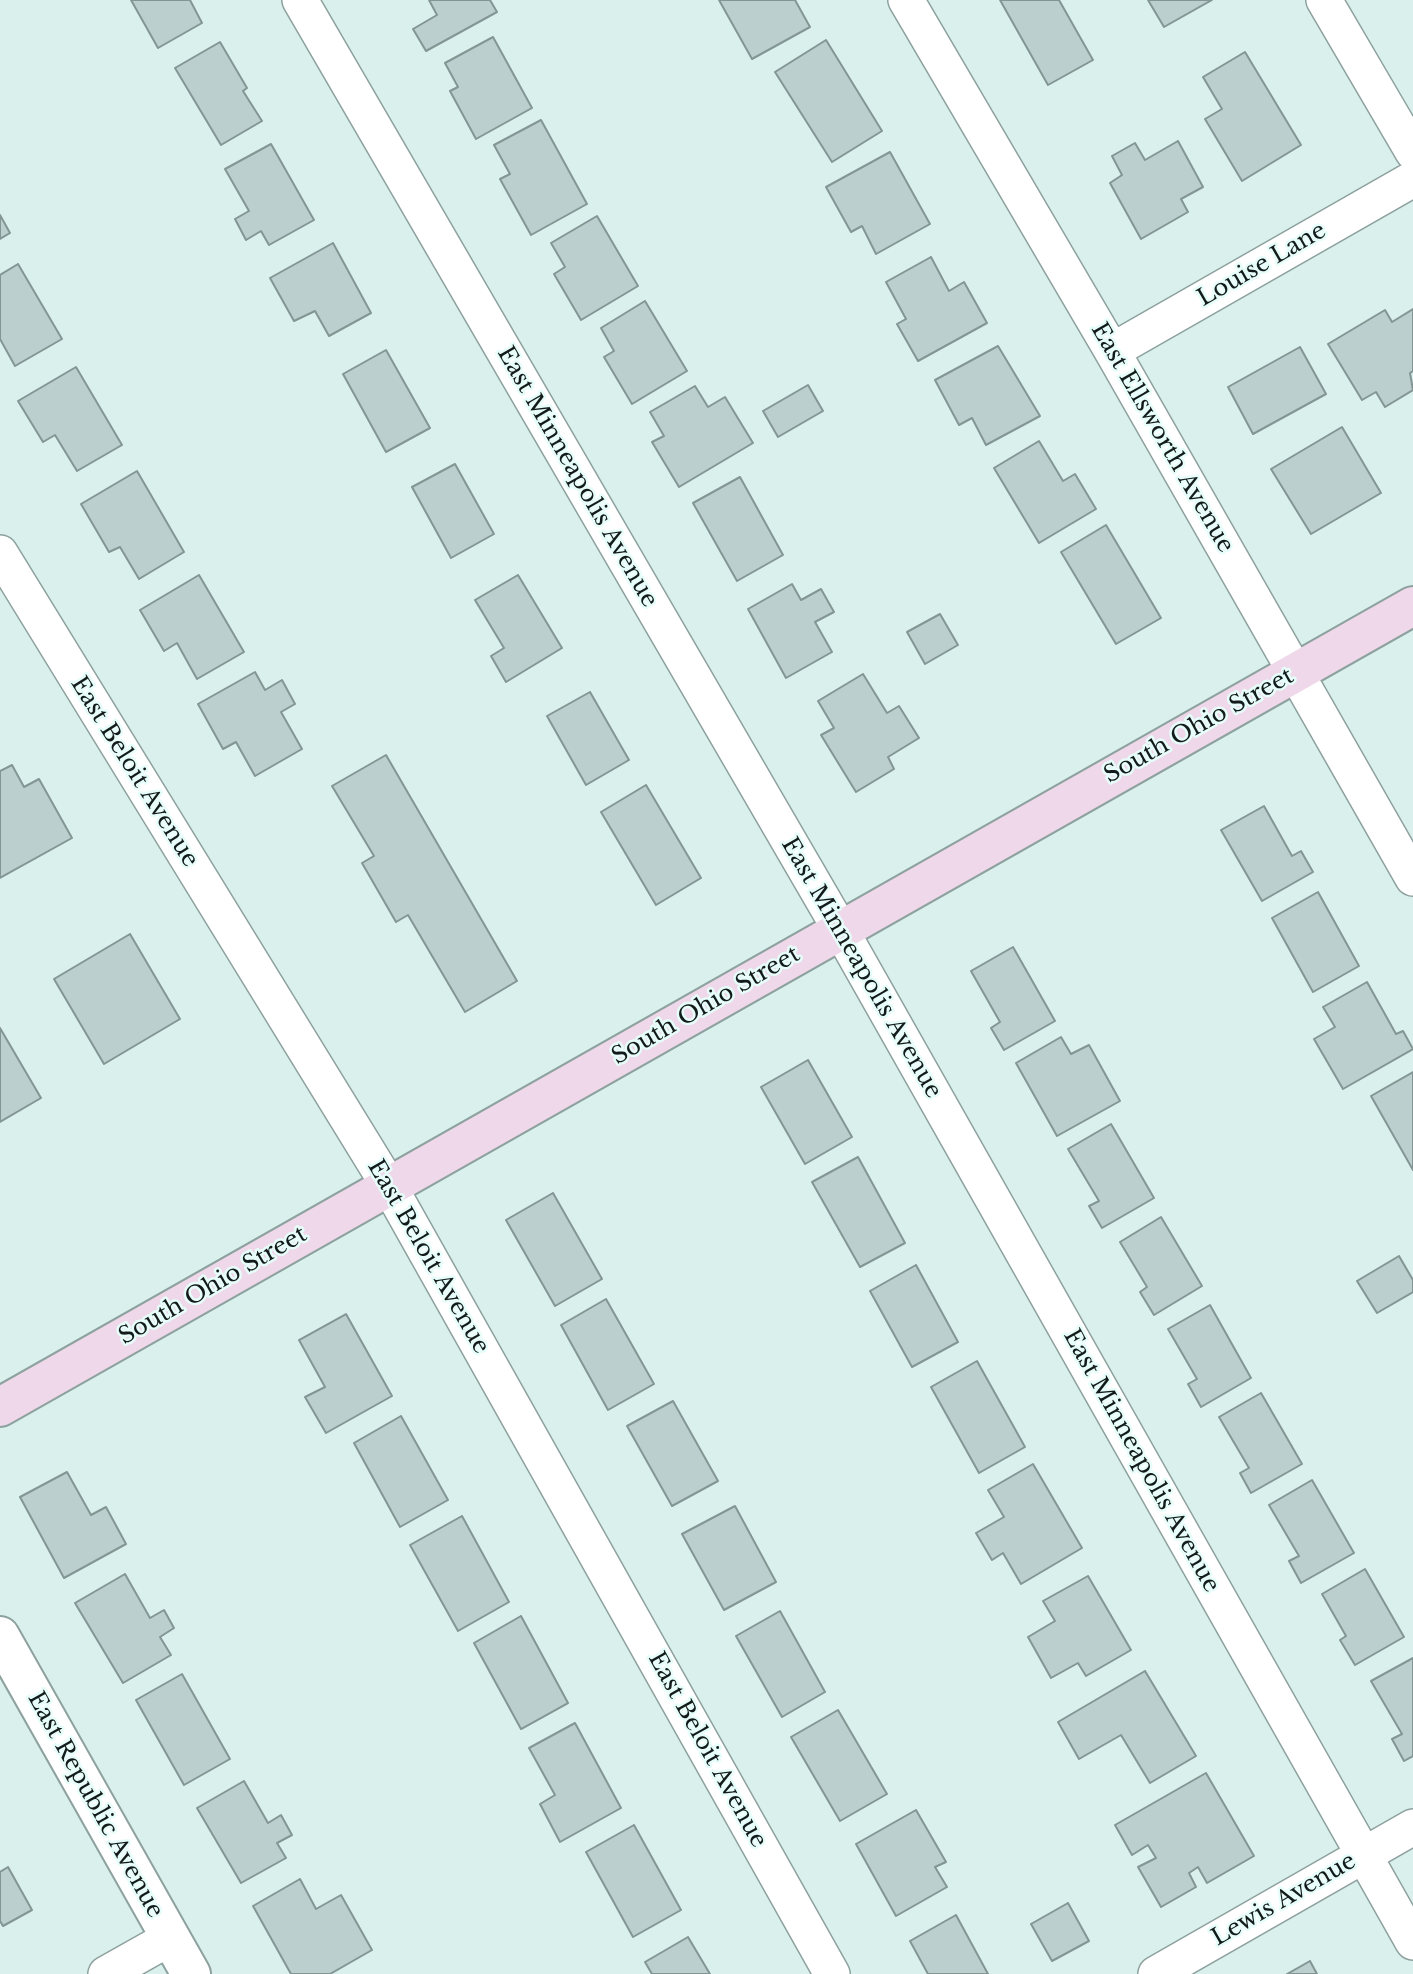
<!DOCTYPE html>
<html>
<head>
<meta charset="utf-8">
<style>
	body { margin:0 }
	canvas { display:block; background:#daf0ed }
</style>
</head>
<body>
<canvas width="1413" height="1974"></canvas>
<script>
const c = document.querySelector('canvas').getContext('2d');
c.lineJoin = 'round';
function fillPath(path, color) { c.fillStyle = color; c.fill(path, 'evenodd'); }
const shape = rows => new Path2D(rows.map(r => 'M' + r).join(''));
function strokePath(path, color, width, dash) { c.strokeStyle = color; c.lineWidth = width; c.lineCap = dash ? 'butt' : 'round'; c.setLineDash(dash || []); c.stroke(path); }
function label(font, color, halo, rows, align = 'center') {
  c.font = font + ' "Libre Baskerville",serif'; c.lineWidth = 5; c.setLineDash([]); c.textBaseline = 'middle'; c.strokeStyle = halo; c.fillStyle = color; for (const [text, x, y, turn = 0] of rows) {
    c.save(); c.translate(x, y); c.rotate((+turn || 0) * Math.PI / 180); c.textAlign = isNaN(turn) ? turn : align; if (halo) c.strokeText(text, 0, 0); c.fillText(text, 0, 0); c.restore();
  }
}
const building = shape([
	[131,0,190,0,202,23,158,48,131,0],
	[429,0,490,0,497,12,426,51,413,29,437,15,429,0],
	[719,0,795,0,810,27,752,59,719,0],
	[1000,0,1059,0,1093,60,1048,85,1000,0],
	[1148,0,1212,0,1164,27,1148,0],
	[493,37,532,108,476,139,450,91,458,87,445,63,493,37],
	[826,40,882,131,832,162,775,72,826,40],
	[220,42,247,88,243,91,262,121,221,145,175,68,220,42],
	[1245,52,1301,145,1242,181,1205,119,1222,109,1203,77,1245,52],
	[541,120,587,204,531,235,500,179,510,174,494,145,541,120],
	[1178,141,1203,187,1181,199,1188,212,1141,239,1110,183,1122,175,1112,156,1135,143,1145,160,1178,141],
	[271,144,314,220,269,245,261,231,246,240,235,219,249,211,225,169,271,144],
	[890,152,930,224,876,254,862,226,851,232,826,187,890,152],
	[0,215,10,233,0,239,0,215],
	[597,216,638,286,581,320,554,274,565,267,551,243,597,216],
	[333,243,371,313,329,336,315,311,294,321,270,278,333,243],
	[931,257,949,291,964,282,987,323,918,361,897,324,906,319,886,282,931,257],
	[18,264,62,339,15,366,0,339,0,275,18,264],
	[645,301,687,371,632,404,604,357,614,351,601,328,645,301],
	[1413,309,1413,371,1410,373,1413,390,1385,407,1376,392,1362,400,1328,344,1385,310,1392,322,1413,309],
	[998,346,1040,416,986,445,972,418,959,425,935,380,998,346],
	[1300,347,1326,394,1253,434,1228,387,1300,347],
	[386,350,430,428,386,452,343,374,386,350],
	[76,367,122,445,77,471,55,435,43,442,18,401,76,367],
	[808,385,823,411,778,437,763,411,808,385],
	[695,386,708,407,725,397,753,443,679,487,652,442,664,436,650,412,695,386],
	[1342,427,1381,493,1311,534,1271,469,1342,427],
	[1039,441,1063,481,1075,474,1096,509,1039,543,994,468,1039,441],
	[455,464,494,534,451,558,412,487,455,464],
	[137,471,184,552,139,579,120,547,109,552,81,504,137,471],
	[740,477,783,555,737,581,693,503,740,477],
	[1106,525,1161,618,1116,644,1061,552,1106,525],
	[199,575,244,652,197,679,177,643,164,651,140,610,199,575],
	[518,575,562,648,506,682,491,656,504,648,475,600,518,575],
	[792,584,801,600,821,589,834,612,815,622,832,652,786,678,748,609,792,584],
	[940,614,958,645,925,664,907,632,940,614],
	[255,672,265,690,282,680,295,704,281,712,302,749,255,776,236,742,223,749,198,704,255,672],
	[863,674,887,713,899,706,919,738,888,757,894,769,856,792,821,735,834,728,818,701,863,674],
	[590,692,629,760,586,785,547,716,590,692],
	[386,755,517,981,465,1012,408,915,396,922,362,863,374,856,332,786,386,755],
	[12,765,24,787,39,779,72,838,0,878,0,771,12,765],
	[646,785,701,878,656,905,601,812,646,785],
	[1264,806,1292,856,1301,851,1313,872,1262,901,1221,830,1264,806],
	[1318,892,1359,966,1313,992,1272,918,1318,892],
	[130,934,180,1019,104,1064,54,979,130,934],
	[1013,947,1055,1021,1004,1050,991,1028,1000,1022,971,971,1013,947],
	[1367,982,1396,1034,1403,1031,1413,1049,1343,1089,1314,1039,1335,1027,1323,1007,1367,982],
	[0,1028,41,1098,0,1122,0,1028],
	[1061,1037,1071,1054,1089,1045,1120,1101,1057,1136,1016,1063,1061,1037],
	[808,1060,852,1137,805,1164,761,1087,808,1060],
	[1413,1072,1413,1170,1371,1096,1413,1072],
	[1111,1124,1154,1198,1102,1228,1089,1206,1099,1201,1068,1149,1111,1124],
	[858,1157,905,1243,860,1267,812,1182,858,1157],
	[553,1193,602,1279,555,1306,506,1220,553,1193],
	[1161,1217,1202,1286,1154,1315,1140,1292,1147,1287,1120,1242,1161,1217],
	[1399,1256,1413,1280,1413,1292,1377,1313,1357,1281,1399,1256],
	[916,1265,958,1342,912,1367,870,1291,916,1265],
	[606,1299,654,1384,608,1410,561,1325,606,1299],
	[1210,1305,1251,1378,1201,1407,1188,1384,1197,1379,1168,1329,1210,1305],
	[346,1314,392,1396,326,1433,305,1397,325,1387,299,1340,346,1314],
	[977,1361,1025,1447,979,1473,931,1387,977,1361],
	[1261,1393,1302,1464,1251,1493,1240,1473,1249,1468,1219,1417,1261,1393],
	[673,1401,718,1481,672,1506,627,1426,673,1401],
	[401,1416,448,1500,400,1527,354,1443,401,1416],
	[1033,1464,1082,1548,1021,1584,1003,1553,992,1560,976,1533,1004,1517,988,1490,1033,1464],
	[67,1472,91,1515,106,1507,126,1544,64,1578,20,1497,67,1472],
	[1312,1480,1354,1553,1301,1583,1289,1561,1299,1556,1269,1505,1312,1480],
	[735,1506,776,1582,724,1610,682,1534,735,1506],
	[462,1516,509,1602,458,1631,410,1545,462,1516],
	[1365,1569,1404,1637,1355,1665,1340,1640,1346,1636,1322,1594,1365,1569],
	[125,1574,150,1618,164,1610,174,1628,160,1637,171,1655,123,1683,75,1603,125,1574],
	[1088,1576,1131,1650,1086,1676,1078,1663,1051,1678,1028,1637,1055,1621,1043,1601,1088,1576],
	[780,1611,825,1692,782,1717,736,1636,780,1611],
	[521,1616,568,1703,521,1729,474,1643,521,1616],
	[1413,1658,1413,1756,1404,1761,1392,1739,1402,1734,1371,1681,1413,1658],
	[1145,1671,1196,1756,1150,1783,1121,1735,1079,1759,1058,1722,1145,1671],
	[182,1674,230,1759,184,1785,136,1700,182,1674],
	[838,1710,887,1794,840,1821,791,1737,838,1710],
	[575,1723,621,1808,560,1842,540,1804,555,1795,529,1748,575,1723],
	[1206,1773,1254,1856,1207,1883,1198,1867,1189,1873,1196,1887,1161,1907,1138,1867,1156,1858,1148,1845,1132,1855,1115,1825,1206,1773],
	[244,1781,268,1823,281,1815,292,1835,277,1843,286,1858,241,1883,197,1808,244,1781],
	[916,1810,946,1862,935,1867,947,1887,896,1916,856,1844,916,1810],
	[634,1825,681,1910,633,1937,586,1852,634,1825],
	[8,1867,32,1910,3,1926,0,1921,0,1872,8,1867],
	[300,1879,316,1909,341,1895,372,1950,330,1974,291,1974,253,1906,300,1879],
	[1068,1903,1089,1941,1052,1961,1031,1924,1068,1903],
	[956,1915,988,1974,928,1974,910,1941,956,1915],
	[688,1937,710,1974,652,1974,645,1962,688,1937],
	[1310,1961,1317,1974,1287,1974,1310,1961]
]);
fillPath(building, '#bbd0ce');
strokePath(building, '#839694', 2);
const minor = shape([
	[300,0,840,929,1413,1942],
	[906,0,1112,351,1413,878],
	[1324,0,1413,152],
	[1112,351,1413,179],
	[0,553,389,1186,832,1974],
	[106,1974,170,1938],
	[1156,1974,1413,1827]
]);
const tertiary = shape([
	[0,1636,191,1974]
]);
const secondary = shape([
	[0,1407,1413,606]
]);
strokePath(minor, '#8da19e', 38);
strokePath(tertiary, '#8da19e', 42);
strokePath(secondary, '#8da19e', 42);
strokePath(minor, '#fff', 35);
strokePath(tertiary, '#fff', 38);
strokePath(secondary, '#eed8e9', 38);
label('23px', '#131b1a', '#e7fdfa', [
	["Louise Lane",1262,265,-30],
	["East Ellsworth Avenue",1162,438,60],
	["East Minneapolis Avenue",577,477,60],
	["South Ohio Street",1199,726,-29],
	["East Beloit Avenue",134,772,58],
	["East Minneapolis Avenue",861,968,60],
	["South Ohio Street",706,1006,-30],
	["East Beloit Avenue",428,1257,60],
	["South Ohio Street",213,1286,-30],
	["East Minneapolis Avenue",1141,1461,61],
	["East Beloit Avenue",707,1750,61],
	["East Republic Avenue",95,1805,61],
	["Lewis Avenue",1284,1900,-30]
]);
</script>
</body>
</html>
